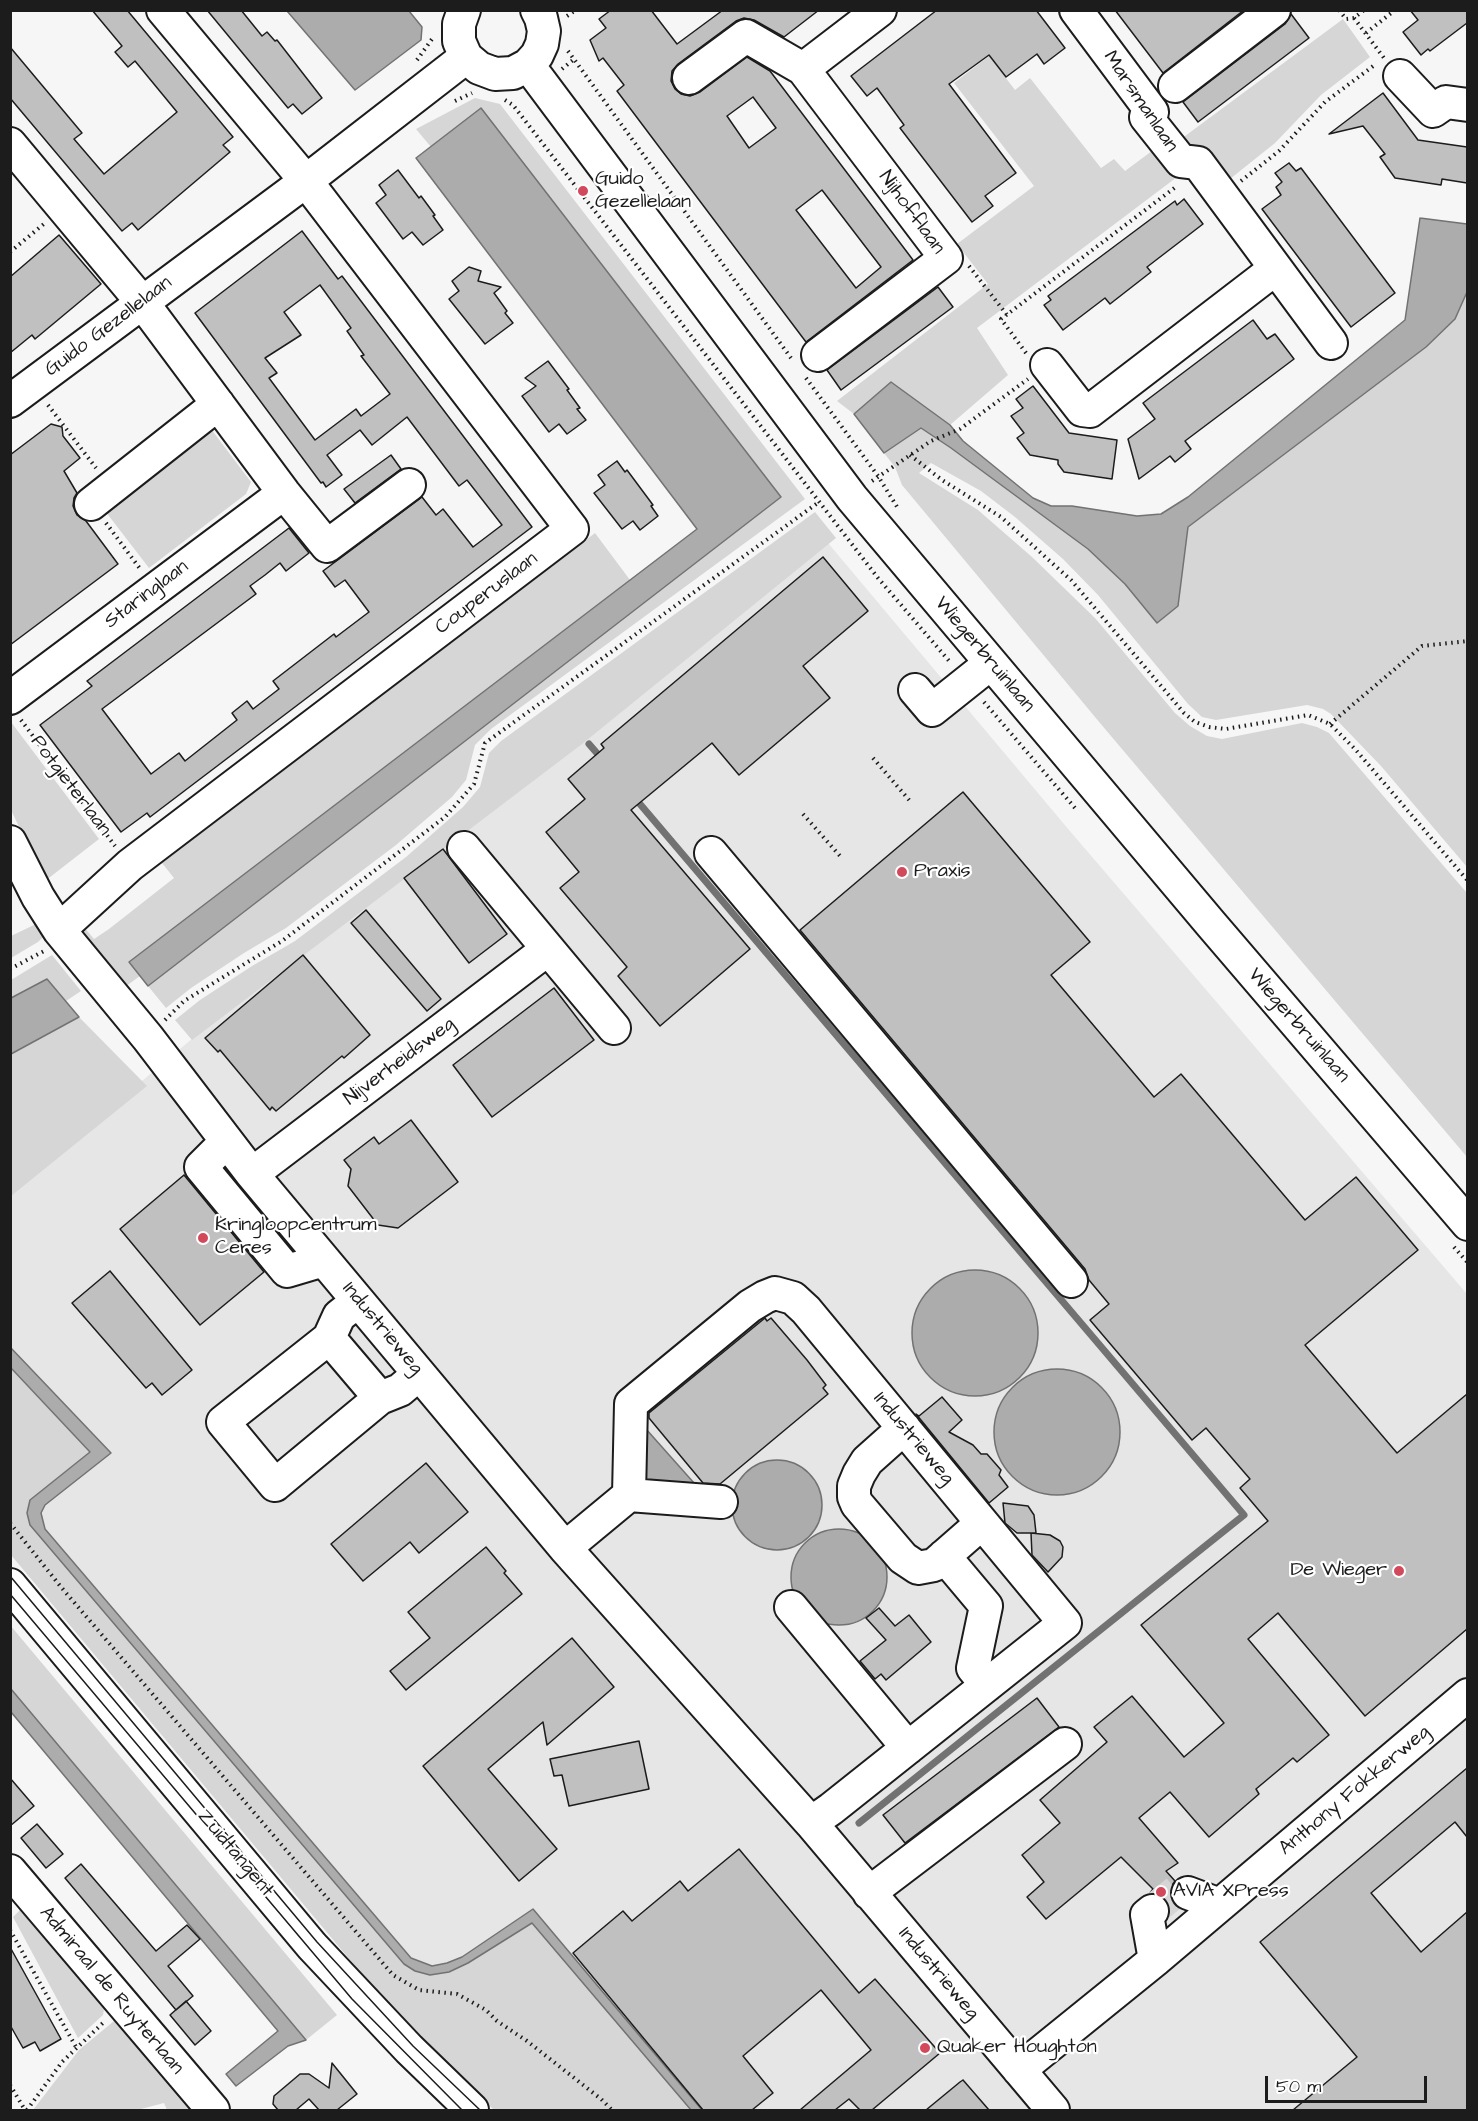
<!DOCTYPE html>
<html>
<head>
<meta charset="utf-8">
<style>
	body { margin:0 }
	#map { position:relative; width:1478px; height:2121px; overflow:hidden; background:#f6f6f6; font-family:"Architects Daughter",sans-serif }
	canvas { display:block }
	.frame { position:absolute; inset:0; border:12px solid #1c1c1c; pointer-events:none }
	.scale { position:absolute; left:1265px; top:2076px; width:162px; height:27px; box-sizing:border-box; border:3px solid #1c1c1c; border-top:0; padding-left:8px; font-size:18px; line-height:21px; white-space:nowrap; color:#1c1c1c; -webkit-text-stroke:4px #fff; paint-order:stroke }
</style>
</head>
<body>
<div id="map">
<canvas width="1478" height="2121"></canvas>
<div class="frame"></div>
<div class="scale">50 m</div>
</div>
<script>
const c = document.querySelector('canvas').getContext('2d');
c.lineJoin = 'round';
function fillPath(path, color) { c.fillStyle = color; c.fill(path, 'evenodd'); }
const shape = rows => new Path2D(rows.map(r => 'M' + r).join(''));
function strokePath(path, color, width, dash) { c.strokeStyle = color; c.lineWidth = width; c.lineCap = dash ? 'butt' : 'round'; c.setLineDash(dash || []); c.stroke(path); }
function label(font, color, halo, rows, align = 'center') {
  c.font = font + ' "Architects Daughter",sans-serif'; c.lineWidth = 4.5; c.setLineDash([]); c.textBaseline = 'middle'; c.strokeStyle = halo; c.fillStyle = color; for (const [text, x, y, turn = 0] of rows) {
    c.save(); c.translate(x, y); c.rotate((+turn || 0) * Math.PI / 180); c.textAlign = isNaN(turn) ? turn : align; if (halo) c.strokeText(text, 0, 0); c.fillText(text, 0, 0); c.restore();
  }
}
fillPath(shape([
	[823,537,1069,830,1467,1294,1467,2110,701,2110,463,1958,447,1964,432,1967,411,1958,45,1529,41,1513,44,1505,110,1453,11,1349,11,1191,193,1038]
]), '#e6e6e6');
fillPath(shape([
	[1343,19,1370,57,1321,95,1275,143,1225,183,1177,142],
	[989,56,1015,90,1030,78,1101,168,1114,159,1125,171,1160,145,1181,174,977,328,1008,375,950,425,891,383,854,414,837,401,988,284,957,244,1034,186,954,83],
	[475,98,500,104,805,499,491,729,475,745,466,780,452,797,396,845,286,928,244,953,191,988,166,1008,148,986,781,497,481,109,431,147,416,129],
	[1467,292,1467,867,1381,766,1331,714,1323,709,1307,705,1216,720,1202,717,1188,704,1098,595,1063,559,1015,517,981,491,931,463,919,473,978,510,1032,557,1095,618,1175,713,1190,726,1207,736,1222,739,1302,723,1317,727,1329,733,1467,893,1467,1157,1100,723,902,485,895,467,884,453,921,428,951,448,1088,549,1125,584,1157,622,1178,606,1188,527,1426,347,1455,319],
	[208,425,251,482,246,494,149,568,102,507],
	[815,512,836,538,582,744,192,1040,175,1020,200,1000,252,966,295,941,406,857,463,807,480,787,489,753,501,741],
	[595,533,630,580,129,962,140,976,122,989,72,923,77,919,94,939,109,929,174,878,162,863],
	[11,722,99,839,45,881,11,810],
	[36,924,45,935,38,942,11,958,11,936],
	[52,955,81,991,66,1001,47,979,11,998,11,980],
	[79,1017,147,1086,11,1196,11,1054],
	[10,1368,90,1452,30,1500,27,1513,415,1971,468,1963,532,1922,691,2110,494,2110,386,2003,11,1555],
	[10,1625,337,2015,306,2040,11,1689],
	[20,1910,104,2009,103,2015,78,2038,13,1917],
	[114,2021,189,2110,167,2110,164,2103,137,2110,33,2110,79,2050]
]), '#d6d6d6');
const water = shape([
	[287,11,409,11,422,27,421,40,355,90,287,11],
	[481,108,781,497,148,986,129,962,697,529,416,158,481,108],
	[1420,218,1467,224,1467,292,1455,319,1426,347,1188,527,1178,606,1157,623,1125,584,1088,549,951,448,921,428,884,453,854,414,891,382,950,425,963,441,1033,498,1051,506,1072,506,1137,516,1161,514,1188,497,1405,320,1420,218],
	[47,979,79,1017,11,1054,11,998,47,979],
	'912 1333a63 63 0 1 1 126 0a63 63 0 1 1-126 0Z',
	[11,1348,111,1453,45,1505,41,1513,45,1529,411,1958,432,1966,447,1963,462,1957,533,1909,702,2110,691,2110,532,1923,468,1963,449,1972,430,1975,415,1971,404,1964,30,1525,27,1513,30,1500,90,1452,11,1368,11,1348],
	'994 1432a63 63 0 1 1 126 0a63 63 0 1 1-126 0Z',
	[646,1429,702,1492,640,1484,646,1429],
	'732 1505a45 45 0 1 1 90 0a45 45 0 1 1-90 0Z',
	'791 1577a48 48 0 1 1 96 0a48 48 0 1 1-96 0Z',
	[10,1689,11,1689,306,2040,288,2046,236,2086,226,2074,278,2031,11,1712,10,1689]
]);
fillPath(water, '#acacac');
strokePath(water, '#727272', 1.5);
strokePath(shape([
	[589,744,602,759],
	[634,797,1244,1515,859,1823]
]), '#727272', 7);
const building = shape([
	[92,10,127,10,233,137,223,145,230,152,138,230,132,223,122,231,10,98,10,47,82,133,74,139,104,174,177,112,135,61,128,67,115,52,122,46,92,10],
	[207,10,241,10,262,36,267,32,275,41,277,40,322,98,302,114,293,104,288,108,207,10],
	[611,10,651,10,677,44,723,10,819,10,784,37,754,20,744,18,736,21,678,64,672,71,671,81,675,89,681,94,690,96,700,92,747,57,770,71,913,260,806,342,617,91,624,85,603,58,599,61,590,40,606,28,599,19,611,10],
	[753,97,776,128,749,148,727,116,753,97],
	[822,190,881,267,856,288,796,210,822,190],
	[937,10,1036,10,1065,48,1044,64,1037,54,1006,77,989,55,949,84,1016,173,985,196,993,206,972,222,900,128,904,125,877,88,867,96,851,76,937,10],
	[1115,10,1244,10,1163,73,1115,10],
	[1410,10,1467,10,1467,23,1430,51,1428,49,1421,55,1403,32,1418,20,1410,10],
	[1291,14,1309,38,1198,122,1183,102,1285,24,1291,14],
	[1383,93,1418,140,1467,147,1467,183,1442,179,1441,185,1395,178,1380,157,1385,154,1363,126,1329,134,1383,93],
	[1289,163,1296,171,1301,168,1395,293,1351,327,1262,209,1281,195,1276,187,1282,182,1275,173,1289,163],
	[398,170,419,198,421,196,435,215,433,216,443,230,423,245,412,232,403,239,376,203,386,195,379,185,398,170],
	[1184,199,1203,224,1147,267,1151,272,1110,304,1105,298,1063,330,1044,305,1051,300,1048,296,1175,201,1177,205,1184,199],
	[302,231,338,279,342,276,532,527,150,817,147,813,121,832,40,725,92,686,87,681,289,528,309,553,286,571,280,563,265,575,250,586,256,594,102,709,151,774,179,753,185,761,237,720,232,713,247,701,253,709,279,689,273,681,334,634,336,637,369,612,345,580,335,587,323,571,422,497,436,515,443,509,473,547,502,525,467,480,459,486,407,417,372,445,360,430,327,455,342,475,326,487,323,482,321,483,195,313,302,231],
	[320,285,351,328,347,331,364,355,361,356,390,394,361,416,356,409,315,440,269,378,277,373,265,358,301,335,284,312,320,285],
	[59,235,101,284,35,339,32,335,10,353,10,277,59,235],
	[469,267,481,271,478,281,501,287,494,293,507,311,505,313,513,323,485,344,449,299,459,291,452,281,469,267],
	[938,287,953,307,841,390,827,370,938,287],
	[1253,320,1267,339,1275,334,1294,359,1185,441,1191,449,1175,462,1170,456,1139,479,1128,439,1155,419,1143,403,1253,320],
	[548,361,569,389,567,390,580,408,577,409,586,420,567,434,559,424,549,432,522,396,536,386,525,378,548,361],
	[1033,386,1069,433,1117,440,1112,479,1064,472,1058,464,1058,460,1030,455,1017,438,1024,433,1011,416,1023,408,1016,399,1033,386],
	[51,424,62,427,63,436,80,458,64,471,77,493,74,498,73,506,77,515,86,521,118,564,10,645,10,455,51,424],
	[391,455,401,469,355,503,344,489,391,455],
	[617,461,625,472,627,470,653,505,651,506,658,516,640,530,633,521,622,529,594,493,605,485,598,475,617,461],
	[823,557,868,611,803,666,830,698,739,775,712,743,631,810,750,949,660,1026,618,976,627,967,560,888,579,872,546,832,585,799,568,779,604,748,601,744,823,557],
	[963,792,1090,942,1051,975,1154,1097,1181,1074,1305,1220,1356,1177,1418,1250,1305,1345,1397,1453,1467,1394,1467,1629,1365,1716,1278,1613,1248,1639,1329,1735,1297,1762,1293,1758,1256,1789,1259,1794,1209,1837,1170,1792,1139,1818,1178,1863,1166,1871,1175,1881,1171,1887,1170,1895,1173,1902,1169,1906,1166,1899,1159,1895,1150,1893,1153,1889,1121,1857,1046,1919,1027,1897,1044,1882,1022,1855,1060,1823,1040,1800,1107,1742,1094,1727,1132,1696,1184,1757,1224,1723,1141,1625,1268,1521,1240,1488,1250,1479,1206,1428,1192,1440,1090,1320,1109,1304,1089,1280,1085,1269,800,930,963,792],
	[443,849,507,934,469,963,404,878,443,849],
	[366,910,441,999,427,1011,351,923,366,910],
	[303,955,370,1035,344,1058,342,1056,276,1111,272,1107,270,1110,220,1050,218,1052,205,1038,303,955],
	[554,988,594,1040,492,1117,453,1065,554,988],
	[411,1120,458,1182,398,1228,378,1225,348,1186,351,1169,344,1160,374,1137,379,1144,411,1120],
	[184,1175,264,1272,200,1325,120,1229,184,1175],
	[110,1271,192,1370,162,1395,152,1383,146,1388,72,1303,110,1271],
	[765,1318,767,1321,771,1318,807,1360,826,1385,823,1388,828,1394,720,1484,703,1483,649,1418,649,1413,765,1318],
	[942,1397,962,1420,949,1432,973,1445,981,1454,987,1454,1001,1470,999,1475,1008,1487,989,1503,916,1414,919,1416,942,1397],
	[426,1463,468,1512,419,1553,410,1542,363,1581,331,1544,426,1463],
	[1003,1503,1028,1506,1034,1515,1036,1533,1031,1533,1050,1535,1060,1541,1063,1547,1062,1557,1048,1572,1032,1555,1031,1533,1017,1533,1005,1523,1003,1503],
	[486,1547,506,1571,504,1573,522,1594,406,1690,390,1671,430,1638,408,1612,486,1547],
	[879,1608,895,1626,909,1615,931,1642,886,1680,881,1674,875,1679,860,1661,886,1640,866,1618,879,1608],
	[572,1638,614,1687,547,1745,543,1722,488,1769,557,1849,519,1881,423,1766,572,1638],
	[1037,1698,1059,1727,905,1843,883,1815,1037,1698],
	[639,1741,649,1789,569,1806,562,1775,554,1776,550,1759,639,1741],
	[1467,1768,1467,1837,1455,1822,1371,1893,1421,1952,1467,1912,1467,2110,1293,2110,1357,2057,1260,1942,1467,1768],
	[10,1778,34,1806,10,1826,10,1778],
	[37,1824,63,1854,46,1868,21,1838,37,1824],
	[739,1849,859,1993,875,1979,940,2053,872,2110,860,2110,849,2099,835,2110,800,2110,871,2050,821,1990,743,2056,773,2093,752,2110,703,2110,573,1953,623,1911,632,1921,680,1881,688,1891,739,1849],
	[81,1864,156,1951,187,1925,200,1939,168,1966,193,1996,176,2010,65,1878,81,1864],
	[10,1947,61,2039,40,2051,35,2042,23,2048,10,2025,10,1947],
	[186,2001,211,2031,195,2045,170,2015,186,2001],
	[332,2063,357,2094,337,2110,319,2110,309,2099,296,2110,278,2110,273,2104,274,2096,300,2074,309,2074,329,2088,332,2063],
	[963,2080,989,2110,926,2110,960,2082,963,2080]
]);
fillPath(building, '#c0c0c0');
strokePath(building, '#1c1c1c', 1.5);
strokePath(shape([
	[1152,1911,1179,1889,1188,1893]
]), '#d5d5d5', 32, [32, 16]);
const minor = shape([
	[464,10,459,24,459,41,466,57,479,68,495,74,513,73,528,65,537,55,542,44,544,31,541,18,537,10],
	[1076,10,1152,112,1146,117,1181,161,1198,163,1331,343],
	[528,65,852,498,1211,924,1468,1224],
	[803,69,880,10],
	[1400,76,1433,111,1446,102,1468,105],
	[689,78,746,36,803,69,946,258,818,355],
	[1175,86,1274,10],
	[10,144,142,302,284,493,327,546,409,485],
	[1047,365,1082,410,1090,411,1275,269],
	[10,401,306,181,466,57],
	[91,504,218,404],
	[915,690,932,710,991,663],
	[10,698,284,493],
	[10,842,38,897,59,930,148,1038,252,1174,565,1548,811,1823,1053,2110],
	[464,848,614,1028],
	[711,853,1071,1281],
	[59,930,130,865,572,529,306,181,163,10],
	[226,1142,201,1167,287,1271,324,1260],
	[252,1174,548,949],
	[358,1301,339,1316,329,1338,223,1422,275,1485,380,1398,400,1390,419,1374],
	[329,1338,380,1398],
	[904,1428,867,1461,859,1474,854,1486,854,1497,857,1504,903,1558,918,1568,934,1565,982,1523],
	[629,1495,721,1502],
	[565,1548,629,1495,631,1404,750,1306,765,1297,775,1293,793,1298,806,1310,1065,1623,831,1809,811,1823],
	[944,1556,986,1606,973,1668,987,1685],
	[10,1585,312,1946,409,2049,472,2110],
	[791,1607,908,1748],
	[10,1871,213,2110],
	[869,1893,1065,1744],
	[1188,1893,1220,1905],
	[1152,1911,1147,1915,1155,1960],
	[1019,2070,1155,1960,1468,1695]
]);
strokePath(minor, '#1c1c1c', 36);
strokePath(shape([
	[1339,10,1346,19,1354,18,1364,10],
	[567,16,576,10],
	[1354,18,1384,58],
	[1366,33,1395,10],
	[568,51,791,358],
	[417,60,432,39],
	[562,69,573,60],
	[505,100,513,105,878,578,950,662],
	[455,101,472,93],
	[1241,181,1279,151,1325,102,1376,64],
	[10,252,45,223],
	[969,266,1007,315],
	[1026,353,1001,319,1177,186],
	[806,378,878,476,899,510],
	[48,405,96,468],
	[910,455,942,480,1001,517,1071,580,1184,713,1195,722,1209,727,1226,729,1308,715,1330,724,1355,749,1468,881],
	[872,481,931,441,960,429,1028,379],
	[106,523,141,570],
	[984,702,1075,808],
	[21,720,115,846],
	[1330,724,1422,646,1468,641],
	[873,758,910,801],
	[803,814,841,857],
	[10,969,44,951],
	[165,1020,184,1001,282,941,445,817,474,784,485,743,819,502],
	[1454,1247,1468,1263],
	[10,1523,61,1587,393,1975,419,1990,457,1994,486,2010,497,2021,527,2041,601,2099,612,2110],
	[10,1930,76,2047],
	[10,2085,25,2110],
	[27,2110,62,2062,105,2021]
]), '#1c1c1c', 4, [1.5, 4.5]);
strokePath(minor, '#fff', 32);
strokePath(shape([
	[10,1576,317,1942,413,2046,480,2110],
	[10,1594,352,1999,462,2110]
]), '#1c1c1c', 1.5);
for (const [x, y, r, color] of [
	[583,191,6,"#d1495b"],
	[902,872,6,"#d1495b"],
	[203,1238,6,"#d1495b"],
	[1399,1571,6,"#d1495b"],
	[1161,1892,6,"#d1495b"],
	[925,2048,6,"#d1495b"]
]) { const dot = new Path2D(); dot.arc(x, y, r, 0, 2 * Math.PI); c.fillStyle = color; c.fill(dot); strokePath(dot, '#fff', 2); }
label('20px', '#1c1c1c', '#fff', [
	["Marsmanlaan",1140,102,56],
	["Nijhofflaan",911,213,54],
	["Guido Gezellelaan",109,327,-37],
	["Couperuslaan",487,594,-37],
	["Staringlaan",147,595,-37],
	["Wiegerbruinlaan",984,655,50],
	["Potgieterlaan",70,786,53],
	["Wiegerbruinlaan",1298,1026,49],
	["Nijverheidsweg",400,1062,-37],
	["Industrieweg",382,1329,50],
	["Industrieweg",913,1439,50],
	["Anthony Fokkerweg",1355,1791,-40],
	["Zuidtangent",235,1854,50],
	["Industrieweg",938,1974,50],
	["Admiraal de Ruyterlaan",111,1991,50]
]);
label('20px', '#1c1c1c', '#fff', [
	["Guido",595,180],
	["Gezellelaan",595,203],
	["Praxis",914,872],
	["Kringloopcentrum",215,1226],
	["Ceres",215,1249],
	["De Wieger",1387,1571,"right"],
	["AVIA XPress",1173,1892],
	["Quaker Houghton",937,2048]
], 'left');
</script>
</body>
</html>
